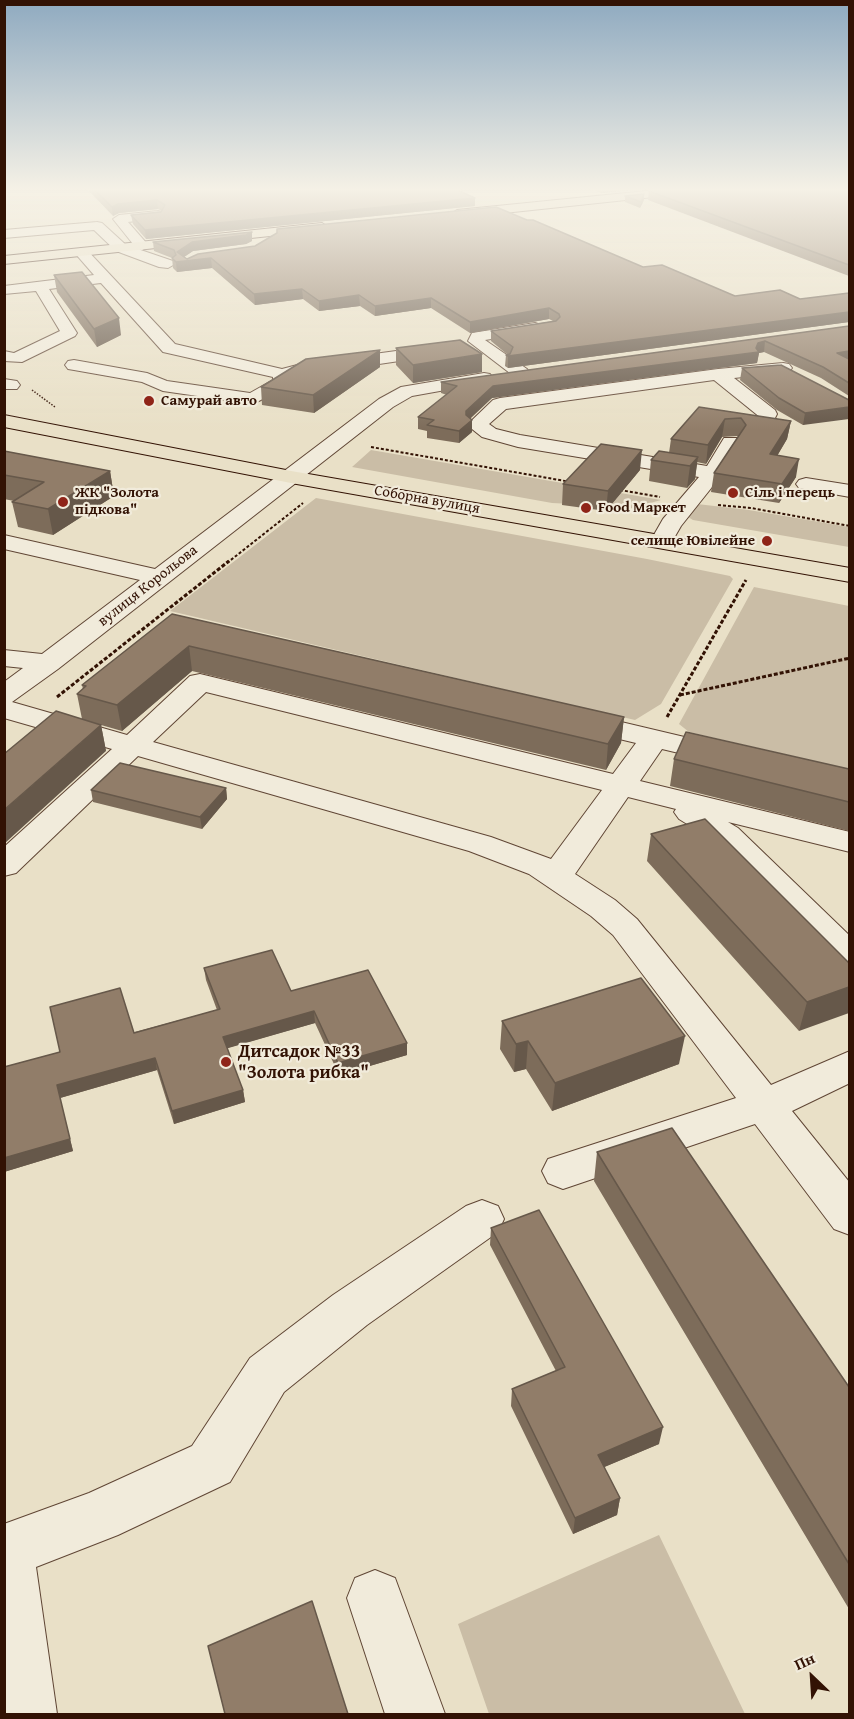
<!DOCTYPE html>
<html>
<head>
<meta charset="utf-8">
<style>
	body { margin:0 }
	#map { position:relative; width:854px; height:1719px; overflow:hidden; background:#e9e0c7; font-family:"Gentium Book Plus",serif }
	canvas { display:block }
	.frame { position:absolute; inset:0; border:6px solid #321204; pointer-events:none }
	.north { position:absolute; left:782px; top:1647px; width:60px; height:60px; -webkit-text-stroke:4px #f1ebdb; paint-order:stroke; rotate:335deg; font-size:16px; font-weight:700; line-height:24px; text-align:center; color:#321204 }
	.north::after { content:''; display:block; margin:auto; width:21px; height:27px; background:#321204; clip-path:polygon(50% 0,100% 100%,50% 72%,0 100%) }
</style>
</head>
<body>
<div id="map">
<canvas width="854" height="1719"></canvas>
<div class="frame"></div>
<div class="north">Пн</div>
</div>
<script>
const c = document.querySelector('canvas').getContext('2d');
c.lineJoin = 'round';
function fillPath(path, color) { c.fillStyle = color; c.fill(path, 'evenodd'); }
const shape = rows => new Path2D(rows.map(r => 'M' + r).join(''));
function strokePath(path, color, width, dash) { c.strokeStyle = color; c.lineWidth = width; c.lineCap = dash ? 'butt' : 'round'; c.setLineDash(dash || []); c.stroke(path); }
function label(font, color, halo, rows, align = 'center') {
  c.font = font + ' "Gentium Book Plus",serif'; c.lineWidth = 4.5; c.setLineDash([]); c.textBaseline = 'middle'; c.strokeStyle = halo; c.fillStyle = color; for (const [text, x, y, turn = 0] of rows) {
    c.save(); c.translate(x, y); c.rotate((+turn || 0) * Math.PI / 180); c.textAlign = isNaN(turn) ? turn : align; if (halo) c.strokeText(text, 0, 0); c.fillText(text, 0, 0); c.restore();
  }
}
fillPath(shape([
	[371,450,661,500,618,512,606,511,610,506,552,503,352,467],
	[316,498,647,559,730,576,733,579,661,704,635,720,170,611],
	[697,504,749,510,849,527,849,547,693,520,688,517],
	[754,587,849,606,849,769,689,732,679,724],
	[659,1535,745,1714,489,1714,458,1624]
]), '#cabda6');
const minor = shape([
	[158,211,162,212,164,215,162,218,128,222,149,246,142,250,137,249,113,219,119,215,158,211],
	[97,222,102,223,126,245,173,261,175,264,168,268,159,267,116,251,94,230,4,238,4,230,97,222],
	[81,248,86,249,175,344,282,369,301,364,440,345,448,350,440,355,291,377,288,386,253,404,163,391,142,382,74,370,68,369,65,365,68,361,74,360,147,373,167,381,250,393,273,380,273,377,163,352,101,283,49,289,77,333,75,336,22,362,4,361,4,351,14,353,60,331,36,291,4,294,4,286,94,275,74,252,81,248],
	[535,323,541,325,543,328,541,331,485,340,527,369,530,373,527,377,515,377,468,341,472,333,535,323],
	[783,363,789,364,792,368,789,372,734,378,775,410,777,414,775,418,768,420,761,418,714,380,506,409,489,424,496,429,520,435,707,466,724,438,738,438,741,442,720,477,681,526,670,545,662,547,654,545,651,540,663,519,699,477,518,447,482,437,467,425,493,400,500,398,718,369,783,363],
	[484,373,490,374,493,378,490,382,412,396,393,407,58,669,12,702,127,735,190,676,200,674,613,774,636,743,569,727,565,721,569,715,579,712,735,749,740,755,735,761,725,764,662,749,640,781,850,832,850,852,728,822,738,828,850,936,850,970,837,967,716,842,679,819,674,812,676,809,628,797,575,874,615,900,637,919,771,1085,850,1051,850,1083,792,1111,850,1183,850,1235,834,1229,755,1124,563,1189,548,1183,542,1171,548,1159,736,1098,613,935,591,916,529,874,469,851,138,756,16,873,4,876,4,847,112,749,4,718,4,682,23,668,4,666,4,650,42,654,140,580,4,549,4,535,155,569,379,399,401,387,484,373],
	[206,692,602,790,551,859,491,837,153,742,206,692],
	[4,379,17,381,20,385,17,389,4,389,4,379],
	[806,478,850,485,850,497,799,488,796,484,799,480,806,478],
	[482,1200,498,1206,504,1219,498,1232,367,1325,284,1392,230,1482,118,1535,36,1567,57,1714,4,1714,4,1524,89,1493,192,1446,250,1358,333,1295,466,1206,482,1200],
	[375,1570,395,1578,445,1714,385,1714,347,1598,355,1578,375,1570]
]);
const major = shape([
	[666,189,707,189,701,192,457,218,451,214,457,210,666,189],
	[322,223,328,227,327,230,4,264,4,256,322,223],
	[4,415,291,471,850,568,850,582,291,483,4,427,4,415]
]);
strokePath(minor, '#604635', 2);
strokePath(major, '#321204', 2);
strokePath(shape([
	[32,390,55,407]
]), '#321204', 1.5, [1.5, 1.5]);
strokePath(shape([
	[371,447,571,482],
	[620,490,660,497],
	[718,505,751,508,850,526],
	[227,563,303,503]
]), '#321204', 2, [3, 2]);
strokePath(shape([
	[680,695,850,658],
	[57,697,229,561],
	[667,717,746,580]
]), '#321204', 3, [4, 2]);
fillPath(minor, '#f1ebdb');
fillPath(major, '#e9e0c7');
fillPath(shape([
	[87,189,455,189,475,198,475,206,146,239,133,224,131,215,162,211,158,209,119,213,113,216],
	[591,189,643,189,601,193],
	[849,189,849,276,648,200,649,191],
	[625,196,644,200,640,208,625,202],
	[527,220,643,267,735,296,800,299,849,293,849,322,508,368,505,366,506,355,508,355,491,341,491,331,553,321,549,319,470,333,431,308,375,316,360,306,319,311,303,299,255,305,212,268,177,272,173,268,172,258,154,251,153,242,252,241,246,244,193,251,184,257,187,259],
	[54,275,121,335,97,347,57,292],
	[849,326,849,396,821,378,764,352,759,353,757,363,492,398,471,418,472,432,459,443,427,438,427,431,418,429,418,417,447,395,441,393,441,382],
	[396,348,482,372,413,383,396,365],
	[380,350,380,367,314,413,262,405,261,387],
	[742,368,849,400,803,425,777,410,740,380],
	[699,407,791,421,787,439,777,456,796,477,779,503,711,492,714,473,738,436,722,437,706,464,697,462,695,479,687,488,649,481,651,460,669,453,671,439],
	[4,451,110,471,114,496,53,535,18,527,12,502,14,501,4,499],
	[640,470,606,511,562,505,563,484],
	[172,614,624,717,621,743,606,770,192,671,122,731,101,725,106,751,82,719,77,694,83,689,82,685],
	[674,759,849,769,849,831,670,786],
	[226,788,227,799,202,829,93,802,91,790],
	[651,834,849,963,799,1031,647,861],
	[204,968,291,991,407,1055,339,1075,315,1023,227,1048,243,1090,245,1102,174,1124,157,1070,60,1098,73,1151,4,1172,4,1067,217,1010,206,980],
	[502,1021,679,1064,552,1111,526,1069,514,1072,500,1049],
	[597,1152,849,1387,849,1609,594,1181],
	[491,1228,659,1444,604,1467,620,1498,617,1515,573,1534,511,1406,512,1389,556,1371,490,1245]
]), '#7d6c5a');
fillPath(shape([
	[602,189,643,189,601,193],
	[644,194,644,200,640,208,641,202],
	[475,198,475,206,146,239,145,230],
	[157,200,158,209,119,213,113,216,112,207,118,204],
	[252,232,252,241,246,244,193,251,178,261,177,252,192,242],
	[211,258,212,268,177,272,176,262],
	[302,289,303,299,255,305,254,294],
	[359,295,360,306,319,311,319,301],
	[431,298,431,308,375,316,375,306],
	[549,308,549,319,470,333,470,322],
	[849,312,849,322,508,368,508,356],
	[119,318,121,335,97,347,94,329],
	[765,341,764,352,759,353,757,363,492,398,465,423,466,411,493,386,756,348,758,343],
	[380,350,380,367,314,413,313,395],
	[849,351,849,362,837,353],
	[482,354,482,372,413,383,413,365],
	[849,407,849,419,803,425,805,413],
	[725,419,722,437,706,464,708,445],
	[472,420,472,432,459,443,459,431],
	[791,421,787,439,767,473,770,454],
	[642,450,640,470,606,511,608,491],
	[698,457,695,479,687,488,690,466],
	[799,459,796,477,779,503,782,484],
	[110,471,114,496,53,535,48,509],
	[189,646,192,671,122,731,117,705],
	[624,717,621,743,606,770,608,744],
	[101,725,106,751,4,844,4,810],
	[226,788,227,799,202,829,200,817],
	[849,987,849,1013,799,1031,807,1002],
	[314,1011,315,1023,225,1049,223,1037],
	[685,1036,679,1064,552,1111,555,1083],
	[528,1041,526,1069,514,1072,516,1044],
	[407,1043,407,1055,339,1075,338,1063],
	[155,1058,157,1070,60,1098,73,1151,4,1172,4,1158,57,1085],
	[243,1090,245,1102,174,1124,172,1111],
	[663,1427,659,1444,595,1471,598,1455],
	[620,1498,617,1515,573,1534,575,1518]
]), '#66584a');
const building = shape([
	[94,189,455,189,475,198,145,230,131,215,161,212,165,205,157,200,118,204,112,207,94,189],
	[672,189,849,189,849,265,649,191,672,189],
	[644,194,641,202,625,196,644,194],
	[496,207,527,220,533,220,643,267,662,265,735,296,780,290,800,299,849,293,849,312,508,356,506,355,510,354,513,347,491,331,556,321,560,317,559,314,549,308,470,322,431,298,375,306,359,295,319,301,302,289,254,294,211,258,176,262,172,258,176,255,174,250,153,242,252,232,246,235,192,242,177,252,187,259,198,254,255,246,277,233,277,229,496,207],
	[82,272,119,318,94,329,54,275,82,272],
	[849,326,849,351,837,353,849,359,849,383,823,367,765,341,758,343,756,348,759,352,493,386,466,411,466,415,472,420,459,431,427,425,434,420,418,417,457,386,441,382,849,326],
	[460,340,482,354,413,365,396,348,460,340],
	[380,350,313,395,261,387,306,359,380,350],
	[781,365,849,400,849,407,805,413,779,398,742,368,781,365],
	[699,407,791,421,770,454,799,459,782,484,714,473,746,425,741,418,725,419,708,445,671,439,699,407],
	[601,444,642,450,608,491,563,484,601,444],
	[4,451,110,471,48,509,12,502,44,482,4,475,4,451],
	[659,451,698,457,690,466,651,460,659,451],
	[172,614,624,717,608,744,189,646,117,705,77,694,86,686,82,685,172,614],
	[56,711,101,725,4,810,4,754,56,711],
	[686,732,849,769,849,802,674,759,686,732],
	[120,763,226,788,200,817,91,790,120,763],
	[705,819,849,963,849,987,807,1002,651,834,705,819],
	[272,950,291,991,368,970,407,1043,338,1063,314,1011,223,1037,243,1090,172,1111,155,1058,57,1085,70,1139,4,1158,4,1067,60,1052,50,1007,120,988,134,1033,220,1009,204,968,272,950],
	[641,978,685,1036,555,1083,528,1041,516,1044,502,1021,641,978],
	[672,1128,849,1387,849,1564,597,1152,672,1128],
	[539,1210,663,1427,598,1455,620,1498,575,1518,512,1389,565,1367,491,1228,539,1210],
	[312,1601,348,1714,225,1714,208,1646,312,1601]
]);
fillPath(building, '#917d69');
strokePath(building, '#66584a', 1.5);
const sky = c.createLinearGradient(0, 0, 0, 430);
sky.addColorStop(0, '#8faac0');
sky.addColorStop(0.44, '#f5f1e6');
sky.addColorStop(1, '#f5f1e600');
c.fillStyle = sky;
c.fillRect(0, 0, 854, 430);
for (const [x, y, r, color] of [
	[149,401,6,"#8f2418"],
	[733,493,6,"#8f2418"],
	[63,502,6,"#8f2418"],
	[586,508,6,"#8f2418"],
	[767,541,6,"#8f2418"],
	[226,1062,6,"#8f2418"]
]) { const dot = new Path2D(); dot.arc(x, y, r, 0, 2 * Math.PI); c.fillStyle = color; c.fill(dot); strokePath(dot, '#f1ebdb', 2); }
label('bold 15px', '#321204', '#f1ebdb', [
	["Самурай авто",161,401],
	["ЖК \"Золота",75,493],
	["підкова\"",75,510],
	["Сіль і перець",745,493],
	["Food Маркет",598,508],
	["селище Ювілейне",755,541,"right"]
], 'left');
label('15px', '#321204', '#f1ebdb', [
	["Соборна вулиця",427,500,10],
	["вулиця Корольова",148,586,-38]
]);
label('bold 18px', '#321204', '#f1ebdb', [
	["Дитсадок №33",238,1052],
	["\"Золота рибка\"",238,1073]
], 'left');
</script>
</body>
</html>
